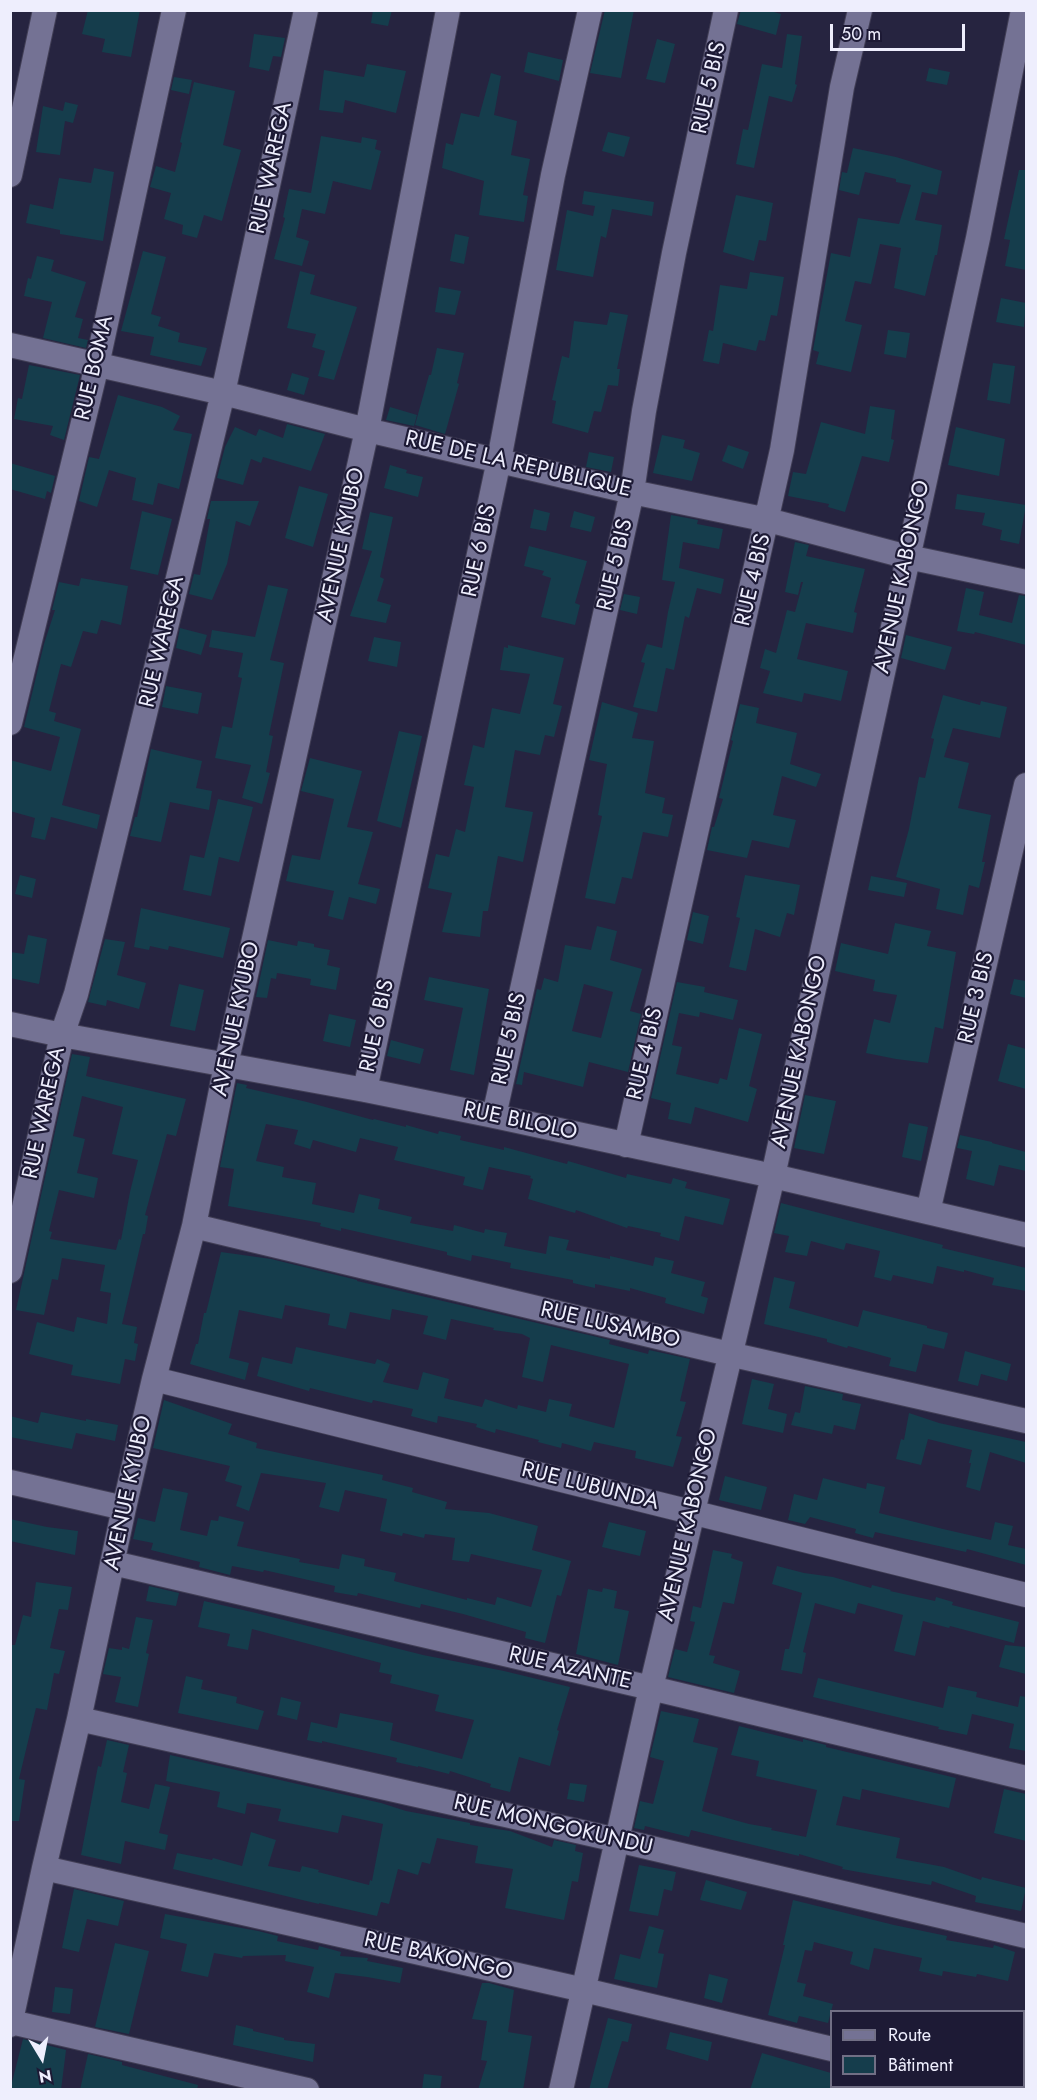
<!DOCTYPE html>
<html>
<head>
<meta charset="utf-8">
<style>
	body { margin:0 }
	#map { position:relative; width:1037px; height:2100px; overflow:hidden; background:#262440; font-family:Jost,sans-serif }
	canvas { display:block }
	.frame { position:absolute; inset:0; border:12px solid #eeeefd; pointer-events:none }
	.legend { position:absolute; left:830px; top:2010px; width:195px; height:78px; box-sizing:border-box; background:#1d1a35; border:2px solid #716f85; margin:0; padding:8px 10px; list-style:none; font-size:18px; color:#eeeefd }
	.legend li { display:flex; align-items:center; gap:12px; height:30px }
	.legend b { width:30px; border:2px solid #716f85 }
	.north { position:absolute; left:12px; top:2028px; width:60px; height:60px; -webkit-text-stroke:4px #1d1a35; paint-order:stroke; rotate:170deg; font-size:16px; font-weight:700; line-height:24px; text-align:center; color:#eeeefd }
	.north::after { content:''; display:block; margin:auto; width:21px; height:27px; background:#eeeefd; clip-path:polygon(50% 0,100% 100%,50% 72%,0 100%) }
	.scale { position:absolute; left:830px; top:24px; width:135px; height:27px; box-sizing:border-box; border:3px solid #eeeefd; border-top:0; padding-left:8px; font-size:18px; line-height:21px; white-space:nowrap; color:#eeeefd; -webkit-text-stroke:4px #1d1a35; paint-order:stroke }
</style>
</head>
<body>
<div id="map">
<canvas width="1037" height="2100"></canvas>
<div class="frame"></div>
<ul class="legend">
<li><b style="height:8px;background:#747294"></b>Route</li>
<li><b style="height:16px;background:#153d4c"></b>Bâtiment</li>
</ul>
<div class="north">N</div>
<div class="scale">50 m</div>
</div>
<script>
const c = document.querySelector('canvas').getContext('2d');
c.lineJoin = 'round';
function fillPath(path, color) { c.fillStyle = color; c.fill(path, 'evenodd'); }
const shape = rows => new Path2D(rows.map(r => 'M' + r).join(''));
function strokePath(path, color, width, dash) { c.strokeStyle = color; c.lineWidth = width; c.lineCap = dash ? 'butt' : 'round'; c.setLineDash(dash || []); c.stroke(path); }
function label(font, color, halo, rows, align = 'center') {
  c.font = font + ' Jost,sans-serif'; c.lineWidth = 4.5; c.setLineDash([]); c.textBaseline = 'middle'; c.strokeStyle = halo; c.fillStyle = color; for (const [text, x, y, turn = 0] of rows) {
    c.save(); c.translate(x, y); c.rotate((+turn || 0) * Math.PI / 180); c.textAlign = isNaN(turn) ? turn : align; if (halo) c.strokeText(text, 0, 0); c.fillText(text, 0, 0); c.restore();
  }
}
fillPath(shape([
	[88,10,140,10,131,57,102,52,105,39,82,34],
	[373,10,392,10,388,26,371,23],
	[605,10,634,10,621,78,590,73],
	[741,10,767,10,781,14,776,35,737,24],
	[254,34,285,38,281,57,273,56,269,71,249,67],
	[787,34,802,36,795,84,797,85,792,102,769,96,754,168,736,164,743,129,748,130,762,64,782,68],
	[657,39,675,44,665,83,646,79],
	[528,52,563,60,559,81,524,72],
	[367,64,406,71,396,113,345,100,343,113,319,110,324,70,364,77],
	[929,68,950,72,947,85,926,81],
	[491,73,501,76,494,115,517,121,511,155,530,159,523,195,528,196,524,222,479,215,484,181,442,168,446,143,453,145,461,113,479,117],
	[174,77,192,80,189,94,171,90],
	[194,82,235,91,223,145,241,150,222,221,204,215,197,238,182,234,183,225,164,219,171,193,150,187,156,166,175,172,182,143,180,142],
	[65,102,78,105,73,123,65,121,60,155,36,152,43,106,63,111],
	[608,132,630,137,624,157,602,151],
	[321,136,361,143,362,137,377,140,375,149,381,151,371,190,333,181,325,214,302,209,296,237,309,241,302,266,274,259,285,218,283,217,289,189,311,193],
	[853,148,896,157,942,171,937,195,922,192,915,220,942,225,937,255,935,255,925,296,894,288,901,248,880,244,871,284,855,281,845,321,862,325,851,372,816,364,819,352,813,350,831,253,850,257,858,218,899,224,911,185,896,182,896,179,865,172,859,195,839,190,842,172,847,173],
	[94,168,114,172,103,241,60,234,60,230,26,223,30,204,53,209,59,178,91,183],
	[1019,170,1026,170,1026,270,1005,266,1010,240,1004,239],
	[584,191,654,202,652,216,612,209,606,238,601,236,593,277,556,270,567,210,593,216,595,206,582,204],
	[736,195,773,203,766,241,759,240,754,261,723,252],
	[455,234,469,237,464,264,450,261],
	[143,251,166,257,151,314,161,317,158,326,180,333,178,342,207,348,201,366,150,355,154,337,121,331],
	[37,256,54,260,51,271,86,282,75,317,83,319,78,338,88,340,86,348,43,338,52,302,24,296,28,278,31,279],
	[300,271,315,275,310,294,357,307,334,380,318,376,325,351,312,347,316,334,287,328],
	[750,272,784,277,777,316,771,315,765,341,759,340,756,351,723,343,719,364,703,361,709,330,713,331,720,285,747,289],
	[439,287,461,291,455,315,435,312],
	[1001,298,1026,303,1024,327,996,322],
	[610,312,628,315,617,369,620,369,618,386,608,385,601,412,594,411,588,433,552,423,556,401,552,400,562,356,569,358,574,321,607,325],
	[888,330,910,333,906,358,884,354],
	[437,348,464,353,457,383,459,384,445,434,415,425,429,375,431,375],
	[993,363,1015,366,1010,404,987,400],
	[29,365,80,375,64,440,50,435,53,426,14,419,18,398,22,399],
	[292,373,309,378,304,395,287,390],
	[118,395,162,407,180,416,173,430,192,434,179,489,158,483,153,505,132,500,136,478,109,470,97,507,79,501,89,457,99,459],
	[870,406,895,410,891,439,894,440,889,462,862,456,845,512,828,507,829,504,788,496,793,472,806,474,821,422,865,434],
	[390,407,417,415,414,426,386,420],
	[287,424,325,434,311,471,263,457,261,463,251,459,243,485,217,478,225,447,235,427,256,436,259,429,283,438],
	[956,427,1005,439,999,476,948,465],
	[662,435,685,440,683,448,700,453,692,481,653,473],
	[728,445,749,452,743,469,722,461],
	[589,452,614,457,611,472,586,467],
	[10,463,55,476,51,493,47,491,45,499,10,489],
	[390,465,407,470,406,473,423,477,418,497,384,488],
	[299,486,328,494,313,547,285,538],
	[957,494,1026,505,1019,544,1000,540,1002,530,982,525,985,513,955,509],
	[211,501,259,501,250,526,236,521,227,564,212,600,189,594,194,574,200,575,210,519,207,519],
	[534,509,550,513,546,531,530,528],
	[142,511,172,519,158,575,130,569],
	[574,511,595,517,591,532,570,527],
	[370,512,393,517,380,577,384,579,377,601,391,605,386,623,350,616,372,551,362,549],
	[671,515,698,520,697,524,723,529,719,549,683,542,679,568,724,579,721,594,697,588,689,618,685,616,674,670,666,668,657,712,633,707,645,663,641,662,647,644,662,648,668,612,675,582,662,580],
	[795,542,809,545,806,556,865,569,854,612,857,613,853,633,806,623,797,659,848,671,841,701,804,693,802,702,763,693,770,671,760,668,765,649,776,653,787,610,795,612,803,582,801,582,798,595,785,592],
	[529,546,587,561,575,603,580,605,575,625,541,617,551,578,542,575,544,571,524,566],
	[81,578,128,586,121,625,101,620,97,634,83,631,71,667,61,664,49,711,56,713,54,721,81,729,62,805,100,815,97,829,51,817,45,840,31,837,35,818,10,811,10,760,51,771,60,737,24,727,44,644,55,610,52,610,59,582,79,586],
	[268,585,288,589,270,660,284,663,269,735,273,736,266,772,270,773,262,804,242,798,251,765,215,758,222,726,232,728,242,678,238,677,243,653,209,647,212,630,255,637],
	[966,588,984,592,979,615,1012,623,1019,595,1026,596,1026,645,975,632,974,634,957,631],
	[624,594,640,597,637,614,620,610],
	[180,628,207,635,201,655,176,648],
	[906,635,952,647,945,670,901,658],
	[374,637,401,642,397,667,368,661],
	[508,645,564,658,553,704,562,706,554,737,545,735,540,755,515,750,505,807,533,812,523,862,498,856,488,911,483,911,480,937,442,932,452,893,428,888,436,854,449,857,456,829,465,832,474,787,464,785,473,745,484,748,492,708,520,714,530,674,500,670,504,647,508,648],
	[166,686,202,693,198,714,162,707],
	[943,695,980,705,981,701,1007,707,1000,738,953,728,944,757,969,763,958,808,991,815,982,862,985,862,979,888,969,885,963,915,936,909,940,889,896,877,909,829,919,777,925,778,934,739,931,738],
	[602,702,638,713,632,738,654,741,645,793,665,798,662,813,673,815,668,837,643,832,632,879,622,877,615,904,585,898,602,816,598,815,607,764,589,760],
	[740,704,759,708,756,723,797,733,790,764,821,774,816,787,782,776,773,815,796,820,789,848,752,840,747,858,707,850,712,827,714,827,723,799,719,798,733,741,731,740],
	[399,731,422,736,401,828,377,821],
	[151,749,202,761,196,788,212,791,209,810,170,802,161,842,130,836,135,817,137,817],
	[310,758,362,771,347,827,373,832,358,884,380,889,376,904,349,897,343,920,328,916,334,891,286,881,292,855,320,860,334,799,301,791],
	[218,799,253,807,239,862,219,857,211,896,183,890,190,855,204,858],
	[20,875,36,879,32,898,15,894],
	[745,875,800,885,794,915,787,913,780,937,755,929,746,971,729,967,740,918,736,917],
	[871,876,907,883,904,897,868,890],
	[141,908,230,928,223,958,169,946,168,950,150,946,149,950,134,947],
	[693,912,709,916,703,944,687,940],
	[895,923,931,931,927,946,956,952,943,1029,935,1027,928,1063,896,1059,866,1053,874,1019,890,1023,897,995,873,991,875,980,835,971,841,943,888,954],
	[597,926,617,931,610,960,642,969,630,1011,641,1014,628,1072,589,1062,583,1087,524,1072,522,1085,516,1084,537,989,541,990,544,978,558,982,565,945,591,950],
	[584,984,613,992,601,1038,572,1031],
	[28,935,47,939,39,984,10,978,10,952,24,954],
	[105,939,125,942,117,975,146,983,139,1009,107,1000,106,1006,88,1002],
	[268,940,297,946,298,941,314,944,314,947,330,950,327,965,340,968,336,990,310,985,311,979,277,973,276,979,271,978,267,998,256,997],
	[429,977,489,989,474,1075,450,1070,463,1008,424,1000],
	[1014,979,1026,981,1026,998,1010,994],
	[677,982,705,987,704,992,738,1000,733,1020,700,1012,699,1017,679,1013,672,1045,682,1047,676,1074,718,1084,720,1078,727,1080,739,1028,762,1034,749,1086,757,1089,748,1122,695,1107,691,1124,668,1119,671,1103,651,1098],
	[179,984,204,990,195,1031,170,1026],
	[329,1014,356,1020,350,1047,323,1041],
	[391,1040,424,1049,420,1064,387,1056],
	[1008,1044,1026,1049,1026,1089,998,1081],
	[72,1054,90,1057,86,1076,186,1099,176,1136,167,1134,145,1215,148,1216,145,1234,143,1234,122,1324,137,1327,134,1343,138,1344,135,1361,125,1359,120,1384,71,1375,73,1365,29,1354,37,1322,74,1332,77,1317,107,1324,111,1293,100,1291,105,1265,62,1258,58,1280,52,1279,44,1315,16,1310],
	[82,1096,123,1107,112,1154,138,1160,130,1192,121,1240,119,1239,116,1250,50,1239,52,1232,49,1231,59,1190,94,1198,98,1178,77,1173,85,1139,73,1136],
	[237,1083,247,1085,246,1088,307,1102,373,1120,374,1119,406,1127,406,1125,438,1134,439,1131,461,1136,460,1140,504,1150,504,1147,567,1164,568,1161,626,1178,627,1174,671,1184,673,1178,687,1182,685,1188,730,1199,723,1225,685,1216,679,1241,660,1236,661,1233,628,1226,627,1228,576,1210,575,1213,528,1199,533,1179,530,1178,531,1176,489,1167,483,1190,463,1185,465,1177,394,1160,398,1147,360,1138,356,1152,313,1140,310,1149,294,1144,298,1130,266,1124,256,1161,284,1167,282,1177,316,1183,312,1204,354,1213,359,1194,380,1199,378,1209,412,1217,410,1223,453,1231,454,1225,484,1233,485,1229,507,1233,504,1246,546,1254,549,1236,569,1240,566,1250,610,1259,610,1256,653,1266,655,1257,674,1261,671,1273,705,1282,701,1296,708,1298,704,1314,665,1303,666,1298,630,1288,630,1291,595,1284,595,1288,573,1283,573,1280,510,1268,511,1263,472,1255,471,1261,447,1255,447,1252,341,1228,341,1231,320,1226,321,1223,228,1206,234,1169,220,1167],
	[805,1095,836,1101,824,1154,794,1148],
	[909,1123,928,1127,921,1161,902,1157],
	[960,1135,992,1142,992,1143,1026,1152,1026,1171,999,1165,994,1186,966,1179,972,1151,957,1148],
	[781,1203,943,1245,942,1248,1026,1268,1026,1291,992,1285,994,1278,964,1270,964,1272,937,1266,933,1284,893,1275,891,1281,874,1277,880,1251,846,1243,844,1250,811,1241,807,1256,785,1252,789,1236,774,1233],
	[221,1252,271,1259,357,1280,357,1281,610,1340,609,1344,648,1354,649,1350,690,1359,680,1401,686,1402,676,1436,682,1437,673,1467,635,1458,636,1451,594,1442,591,1451,562,1443,561,1448,538,1442,539,1440,496,1429,495,1433,476,1427,477,1424,438,1416,437,1423,411,1416,413,1409,373,1400,372,1403,310,1388,309,1391,257,1376,262,1357,292,1364,296,1347,375,1364,377,1359,390,1364,383,1382,418,1390,423,1372,449,1379,444,1398,482,1407,485,1399,517,1409,518,1405,546,1412,549,1399,572,1404,569,1416,614,1428,629,1364,551,1345,543,1382,522,1377,530,1338,522,1334,493,1330,494,1328,451,1319,446,1340,423,1334,428,1316,392,1309,390,1320,350,1312,346,1329,328,1325,330,1314,285,1305,282,1319,239,1310,229,1358,249,1363,245,1380,190,1364,196,1344,198,1344,204,1313,206,1313],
	[774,1277,795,1282,789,1308,858,1327,863,1310,927,1326,927,1328,948,1333,944,1349,923,1344,916,1372,889,1366,891,1358,848,1346,847,1348,827,1342,827,1339,764,1324],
	[965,1351,1011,1364,1007,1381,981,1374,978,1386,958,1381],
	[752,1379,774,1384,768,1409,787,1414,783,1433,742,1424],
	[805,1386,843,1394,842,1400,861,1404,855,1430,834,1425,832,1434,791,1425,795,1412,800,1413],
	[164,1400,232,1424,228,1434,257,1443,256,1448,383,1475,382,1480,413,1488,412,1492,447,1502,445,1509,489,1513,538,1526,532,1550,571,1561,561,1596,557,1595,545,1643,525,1638,526,1632,463,1614,421,1604,420,1608,358,1593,357,1596,334,1592,335,1586,264,1570,263,1572,232,1566,230,1575,199,1567,200,1562,151,1550,153,1543,133,1539,138,1518,155,1522,163,1488,188,1493,180,1530,207,1536,211,1520,218,1521,219,1516,244,1522,237,1546,300,1559,299,1562,339,1569,342,1554,365,1559,364,1566,396,1573,394,1581,467,1600,467,1598,495,1605,497,1597,531,1607,542,1570,471,1554,469,1562,452,1560,455,1538,425,1534,424,1538,403,1533,402,1536,380,1531,387,1499,345,1490,339,1512,319,1507,326,1483,261,1473,249,1511,236,1506,242,1486,225,1481,230,1466,153,1448],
	[41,1412,86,1421,86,1419,118,1425,115,1441,76,1433,72,1449,10,1437,10,1416,38,1423],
	[909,1413,939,1423,1026,1442,1026,1463,990,1452,980,1491,966,1487,971,1463,969,1463,972,1450,928,1439,921,1465,896,1459,901,1439,904,1440],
	[725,1476,767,1487,761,1510,719,1500],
	[823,1478,866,1489,867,1483,885,1487,879,1513,943,1529,991,1540,995,1522,1013,1526,1008,1545,1026,1549,1026,1565,967,1549,966,1552,875,1532,873,1538,855,1533,856,1529,810,1517,805,1524,788,1520,794,1494,817,1500],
	[10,1519,47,1527,78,1531,75,1555,10,1541],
	[609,1522,646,1531,640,1556,602,1547],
	[713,1550,732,1554,731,1558,743,1562,734,1604,723,1602,709,1655,715,1656,713,1663,740,1671,734,1693,668,1677,675,1649,687,1652,695,1622,690,1621,693,1606,701,1608],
	[777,1566,804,1573,833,1577,871,1588,872,1585,891,1590,890,1591,935,1601,936,1597,953,1602,952,1605,1019,1622,1014,1643,950,1626,949,1628,923,1621,915,1656,894,1651,903,1615,858,1603,855,1614,815,1603,803,1652,806,1653,802,1674,781,1670,785,1649,789,1649,802,1593,772,1584],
	[36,1582,72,1587,68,1610,59,1609,50,1648,65,1651,59,1674,54,1673,47,1710,36,1708,19,1779,25,1780,19,1821,10,1821,10,1645,15,1645,23,1615,31,1617],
	[149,1586,179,1593,176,1606,146,1601],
	[603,1588,617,1591,614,1608,629,1611,618,1665,576,1654,588,1589,602,1592],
	[204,1601,256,1613,423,1655,504,1671,570,1687,557,1730,559,1731,550,1766,519,1757,510,1792,490,1787,491,1784,450,1771,449,1774,418,1766,418,1767,396,1762,397,1758,322,1741,322,1743,307,1740,311,1722,337,1728,340,1713,393,1723,390,1740,462,1759,474,1720,435,1711,439,1695,390,1683,392,1675,379,1672,381,1663,252,1629,248,1650,227,1646,230,1634,198,1627],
	[136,1617,153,1620,146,1653,149,1654,138,1707,115,1702,121,1677,103,1674,109,1648,122,1650,122,1647,129,1649],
	[1005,1645,1026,1647,1026,1674,999,1667],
	[186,1676,203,1680,201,1689,237,1697,236,1703,264,1711,258,1730,178,1713],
	[818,1678,943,1708,948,1686,977,1692,976,1697,1018,1707,1020,1696,1026,1697,1026,1751,1009,1748,1014,1724,972,1714,967,1735,938,1729,939,1727,813,1697],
	[281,1697,301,1702,297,1720,277,1715],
	[661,1711,699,1719,693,1742,718,1748,702,1811,749,1824,772,1828,771,1830,806,1837,817,1790,756,1776,759,1761,731,1755,739,1726,803,1742,803,1739,826,1745,826,1747,956,1778,949,1808,862,1789,860,1800,843,1796,836,1825,900,1838,896,1858,944,1867,981,1880,982,1877,1026,1888,1021,1911,975,1902,976,1896,932,1881,931,1885,842,1869,843,1867,799,1854,799,1856,691,1830,689,1837,645,1826,644,1830,634,1828,640,1801,653,1804,664,1761,650,1757],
	[107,1740,129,1745,123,1772,127,1773,121,1802,149,1809,155,1784,170,1787,159,1833,168,1835,165,1850,125,1841,121,1864,81,1855,98,1766,101,1767],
	[170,1755,381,1803,406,1811,470,1823,470,1825,510,1831,552,1847,554,1840,576,1845,575,1851,583,1853,578,1882,572,1881,564,1920,505,1908,513,1869,475,1863,478,1846,437,1838,430,1864,422,1862,418,1875,398,1869,389,1904,381,1902,377,1916,319,1903,319,1904,173,1869,177,1853,212,1860,213,1858,242,1866,251,1832,276,1840,268,1866,300,1872,302,1866,319,1870,318,1872,369,1885,370,1880,372,1881,383,1824,342,1815,338,1833,278,1821,281,1809,247,1803,245,1814,217,1807,220,1792,166,1781],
	[570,1783,587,1785,584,1802,567,1799],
	[1004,1789,1026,1794,1026,1841,994,1833],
	[639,1865,676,1872,672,1891,664,1889,658,1916,629,1911],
	[706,1880,747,1892,741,1910,700,1900],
	[74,1889,124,1901,118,1926,87,1919,79,1952,62,1948],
	[793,1900,894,1925,947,1936,946,1940,993,1948,994,1945,1015,1952,1008,1981,977,1974,976,1977,943,1971,942,1976,919,1971,922,1958,874,1948,869,1970,850,1964,853,1952,814,1942,812,1951,805,1950,797,1982,806,1984,803,1996,833,2004,828,2023,799,2016,797,2023,768,2015,785,1945,783,1945],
	[165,1914,258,1931,278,1936,277,1941,318,1950,319,1946,341,1952,340,1956,368,1958,367,1961,403,1968,400,1983,367,1977,335,1973,329,1998,307,1992,314,1967,285,1961,286,1955,243,1956,242,1958,214,1953,208,1977,181,1971,187,1944,160,1938],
	[649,1926,664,1930,658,1953,664,1954,657,1988,614,1979,620,1954,640,1959],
	[115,1943,149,1951,129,2034,95,2027],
	[709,1974,728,1979,722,2003,704,1998],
	[482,1983,489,1983,514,1990,508,2032,532,2036,523,2090,478,2090,487,2061,481,2060,487,2021,472,2019],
	[55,1987,73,1989,70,2014,52,2012],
	[608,2018,632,2024,628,2042,622,2041,607,2090,589,2090],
	[236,2025,253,2029,253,2031,284,2038,284,2040,315,2044,313,2062,233,2045],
	[670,2032,712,2042,708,2061,666,2049],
	[23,2039,66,2050,61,2090,10,2090],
	[762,2053,831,2073,831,2090,750,2090],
	[88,2054,122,2062,122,2065,198,2085,197,2090,80,2090],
	[424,2074,442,2076,440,2090,422,2090]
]), '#153d4c');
const minor = shape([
	[10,175,45,10],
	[10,345,223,393,367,430,632,492,768,520,908,557,1026,582],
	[10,723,97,365,174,10],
	[10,1024,62,1035,365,1090,494,1116,773,1176,1026,1235],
	[365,1090,499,460,553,175,590,10],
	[494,1116,632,492,644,411,674,253,726,10],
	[626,1145,782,450,842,87,860,10],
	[928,1212,1026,785],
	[194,1226,729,1354,1026,1421],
	[10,1271,62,1035,76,994,96,915,223,393,306,10],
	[154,1379,1026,1595],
	[10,1482,124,1508],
	[113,1563,651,1688,1026,1778],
	[79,1719,617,1840,1026,1936],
	[44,1868,584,1990,832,2049],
	[11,2022,307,2090],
	[10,2025,44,1868,79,1719,124,1508,154,1379,194,1226,226,1065,367,430,448,10],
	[991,2086,1003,2090],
	[561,2090,651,1688,773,1176,978,238,1023,10]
]);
strokePath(minor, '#413e55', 26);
strokePath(minor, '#747294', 24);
label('22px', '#eeeefd', '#1d1a35', [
	["RUE 5 BIS",710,88,-78],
	["RUE WAREGA",272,168,-78],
	["RUE BOMA",95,368,-77],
	["RUE DE LA REPUBLIQUE",518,465,13],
	["AVENUE KYUBO",342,545,-78],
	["RUE 6 BIS",480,551,-78],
	["RUE 5 BIS",616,565,-77],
	["AVENUE KABONGO",903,577,-78],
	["RUE 4 BIS",754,580,-77],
	["RUE WAREGA",163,642,-77],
	["RUE 3 BIS",977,998,-77],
	["AVENUE KYUBO",237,1019,-78],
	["RUE 6 BIS",378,1026,-78],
	["RUE 5 BIS",510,1039,-78],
	["AVENUE KABONGO",800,1052,-78],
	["RUE 4 BIS",646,1054,-77],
	["RUE WAREGA",45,1113,-78],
	["RUE BILOLO",520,1122,12],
	["RUE LUSAMBO",610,1326,13],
	["RUE LUBUNDA",590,1487,14],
	["AVENUE KYUBO",129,1493,-78],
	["AVENUE KABONGO",689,1525,-77],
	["RUE AZANTE",570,1669,13],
	["RUE MONGOKUNDU",553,1826,13],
	["RUE BAKONGO",438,1957,13]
]);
</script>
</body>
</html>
